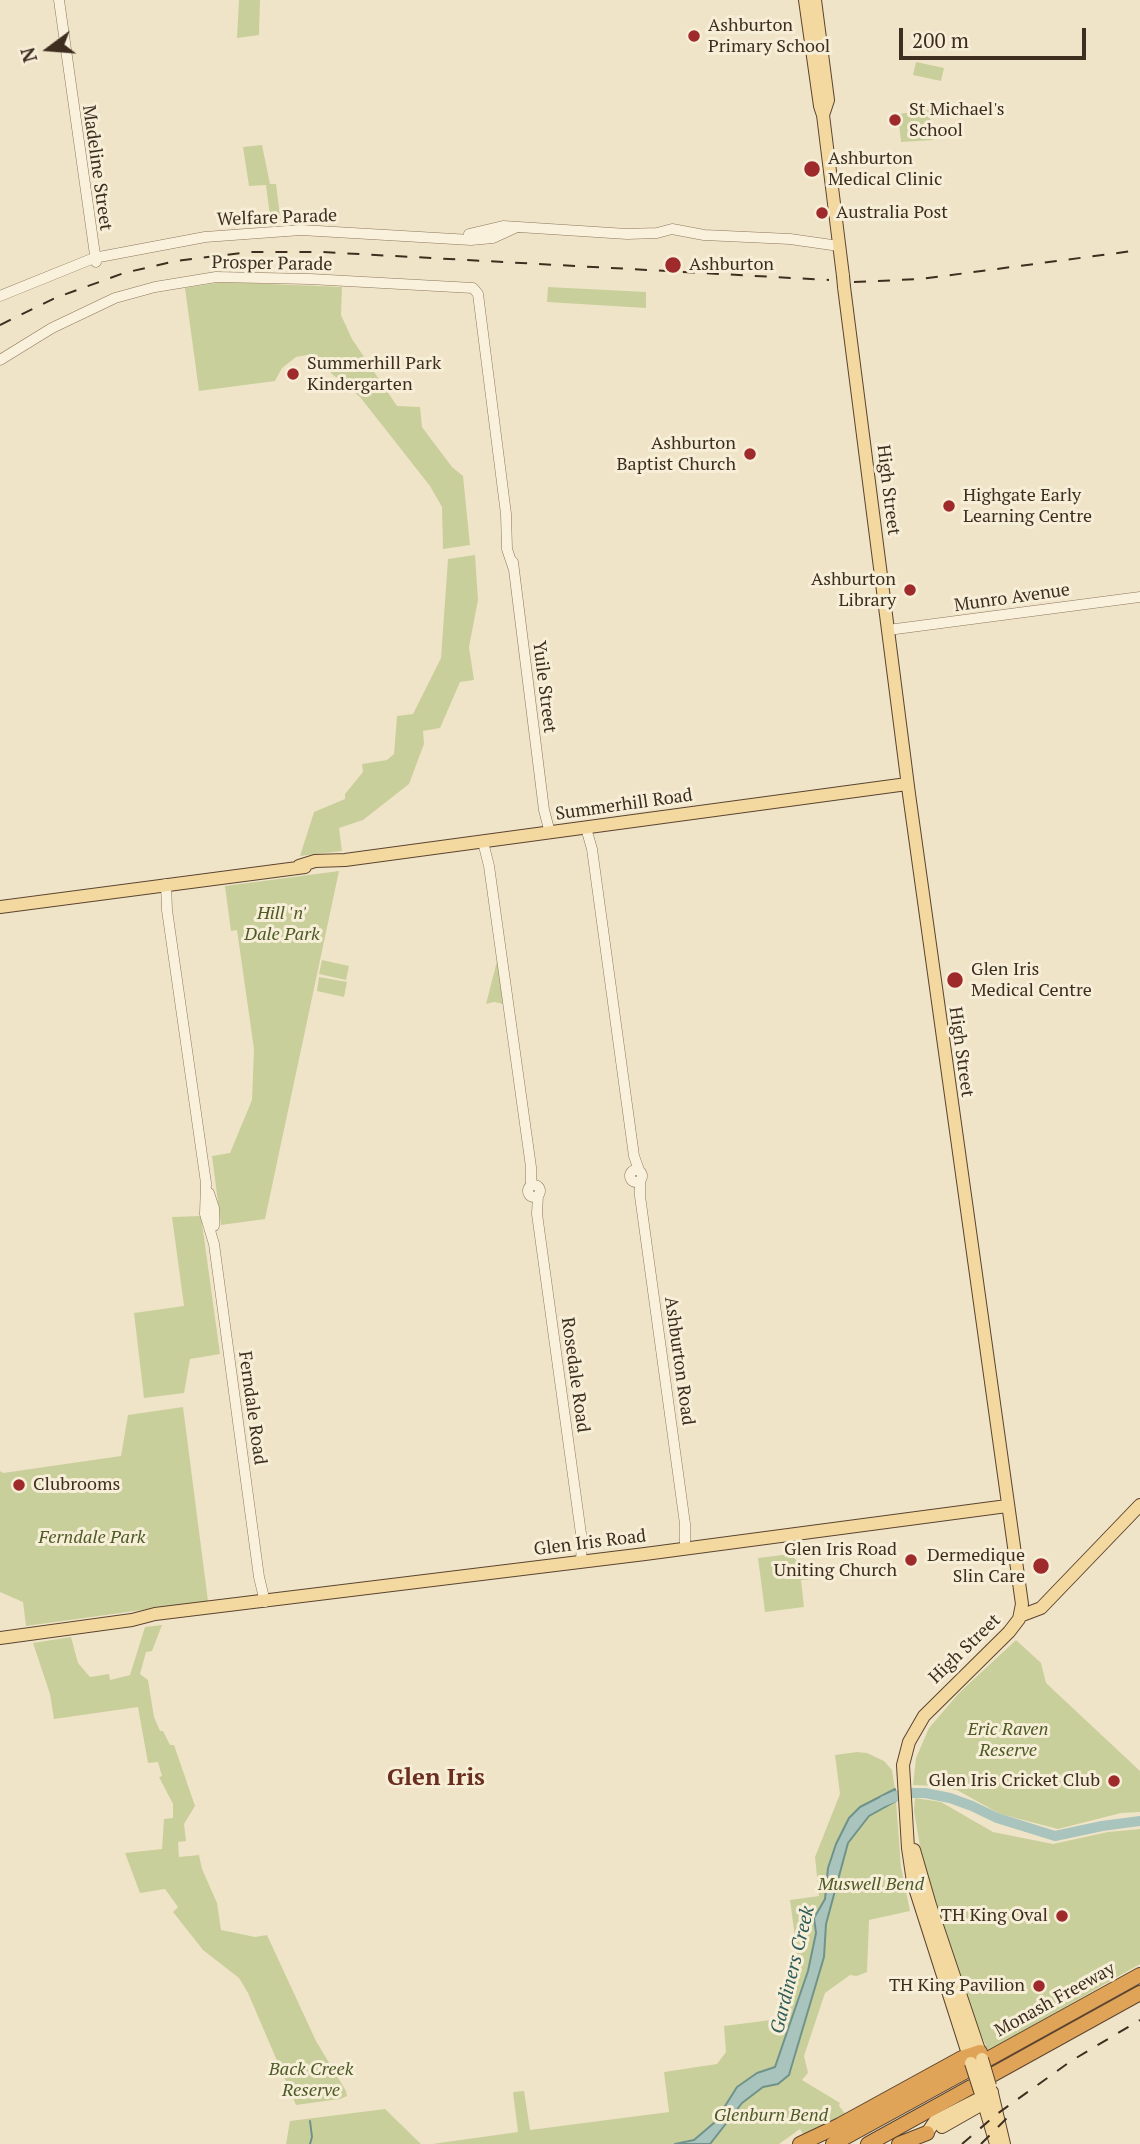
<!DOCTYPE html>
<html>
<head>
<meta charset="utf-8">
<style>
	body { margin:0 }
	#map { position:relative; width:1140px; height:2144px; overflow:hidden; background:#f0e4c8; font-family:"PT Serif",serif }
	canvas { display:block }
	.north { position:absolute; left:14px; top:14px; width:70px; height:70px; -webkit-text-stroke:5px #f7eed8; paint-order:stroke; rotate:254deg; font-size:19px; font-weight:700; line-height:28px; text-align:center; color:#3d2e20 }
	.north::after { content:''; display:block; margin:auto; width:24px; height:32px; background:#3d2e20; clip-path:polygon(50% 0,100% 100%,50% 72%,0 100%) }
	.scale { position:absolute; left:899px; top:28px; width:187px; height:32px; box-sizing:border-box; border:4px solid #3d2e20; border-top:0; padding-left:9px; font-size:21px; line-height:24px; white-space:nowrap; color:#3d2e20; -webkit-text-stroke:5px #f7eed8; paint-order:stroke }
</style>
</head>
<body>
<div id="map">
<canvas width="1140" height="2144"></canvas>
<div class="north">N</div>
<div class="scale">200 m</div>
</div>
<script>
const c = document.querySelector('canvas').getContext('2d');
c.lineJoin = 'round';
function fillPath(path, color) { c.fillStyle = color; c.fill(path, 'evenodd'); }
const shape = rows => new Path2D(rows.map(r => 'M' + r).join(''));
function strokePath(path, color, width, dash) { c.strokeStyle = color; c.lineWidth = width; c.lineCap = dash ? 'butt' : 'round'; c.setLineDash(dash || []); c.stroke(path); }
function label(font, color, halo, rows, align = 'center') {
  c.font = font + ' "PT Serif",serif'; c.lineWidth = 6; c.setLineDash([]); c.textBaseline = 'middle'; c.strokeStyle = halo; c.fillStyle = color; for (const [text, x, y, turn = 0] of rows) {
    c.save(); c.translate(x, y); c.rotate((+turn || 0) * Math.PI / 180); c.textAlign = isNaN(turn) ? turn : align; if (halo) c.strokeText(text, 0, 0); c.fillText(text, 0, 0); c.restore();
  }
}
fillPath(shape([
	[239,0,260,0,259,35,237,38],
	[916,62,944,68,941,81,913,75],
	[950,104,951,114,930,118,933,140,901,142,898,114,929,110,929,106],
	[262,145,270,184,276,184,281,224,271,224,266,185,249,186,243,147],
	[223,282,342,287,341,315,352,339,397,406,420,407,422,427,452,467,463,476,470,545,443,549,442,507,430,486,360,397,332,374,313,354,296,357,282,368,275,381,199,391,185,288],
	[548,287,646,292,646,308,547,302],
	[475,555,478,600,469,647,474,680,460,682,440,728,423,731,424,744,409,784,363,820,339,828,342,851,300,856,314,812,345,799,345,794,363,772,362,764,387,760,394,754,397,716,413,714,441,658,448,559],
	[339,871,265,1219,221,1225,212,1156,230,1153,252,1100,254,1049,237,930,231,931,225,886],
	[322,960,349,966,346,980,319,974],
	[497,961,504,1004,494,1002,486,1004],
	[319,977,347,982,344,997,317,991],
	[201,1216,220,1354,190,1359,184,1393,144,1398,134,1313,184,1306,172,1217],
	[183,1407,208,1601,26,1626,23,1602,0,1592,0,1471,3,1473,121,1456,128,1415],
	[791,1554,802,1567,815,1574,813,1579,801,1580,804,1607,765,1612,758,1558],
	[162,1625,152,1651,146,1652,140,1674,148,1680,154,1717,160,1731,163,1731,170,1745,174,1745,195,1806,184,1824,186,1841,178,1842,179,1857,199,1855,202,1869,217,1903,221,1930,255,1937,267,1935,316,2041,346,2091,347,2096,340,2099,296,2105,248,1993,239,1978,203,1950,173,1912,178,1907,165,1889,140,1893,125,1853,162,1849,164,1819,173,1818,173,1804,159,1777,162,1776,158,1762,148,1763,138,1707,54,1719,50,1694,33,1643,71,1637,78,1663,90,1677,109,1674,110,1680,130,1675,145,1627],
	[1016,1640,1041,1663,1046,1683,1140,1771,1140,1812,1121,1813,1058,1829,1000,1814,957,1790,935,1786,913,1785,916,1758,929,1728,959,1693],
	[857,1752,867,1753,884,1761,892,1770,895,1789,860,1807,849,1818,836,1844,828,1868,825,1899,816,1915,814,1924,816,1933,808,1971,775,2067,757,2073,737,2086,715,2122,694,2140,675,2144,432,2144,518,2132,513,2092,524,2091,530,2130,669,2112,664,2072,717,2064,726,2052,724,2026,771,2020,778,2016,800,1975,790,1900,819,1896,815,1857,840,1794,835,1755],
	[915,1798,941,1802,993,1832,1053,1844,1108,1832,1140,1829,1140,1964,988,2051,966,1999,925,1876,914,1811],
	[896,1801,901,1867,910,1911,869,1920,867,1972,857,1976,850,1975,825,1993,804,2056,808,2073,802,2080,840,2103,839,2106,847,2116,820,2130,803,2134,800,2129,779,2144,710,2144,742,2103,763,2087,774,2085,791,2072,824,1958,826,1924,848,1843,869,1816],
	[385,2109,421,2144,286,2144,290,2121]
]), '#c9cf9b');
const water = shape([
	[895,1789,896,1801,869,1816,848,1843,826,1924,824,1957,789,2075,778,2084,763,2087,742,2103,710,2144,675,2144,694,2140,715,2122,737,2087,757,2073,775,2067,808,1971,816,1933,814,1918,825,1899,828,1868,836,1844,849,1818,860,1807,895,1789]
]);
fillPath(water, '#a9c4bc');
strokePath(water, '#6f938a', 2);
strokePath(shape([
	[310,2144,312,2137,310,2121]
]), '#6f938a', 2);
strokePath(shape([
	[884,1801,904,1793,925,1793,950,1798,972,1806,997,1818,1055,1836,1102,1826,1140,1821]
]), '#a9c4bc', 10);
const minor = shape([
	[59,0,96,262],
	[469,234,503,226,627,234,657,233,672,229,704,235,790,239,839,246],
	[0,296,94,258,205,237,301,230,471,240,493,238,517,227],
	[0,360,52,328,115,298,155,287,216,277,310,279,473,288,478,294,506,514,507,549,513,567],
	[513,562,544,810,550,833],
	[888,630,1140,597],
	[586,828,592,849,634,1156,639,1170],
	[483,842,489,866,531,1167,531,1185],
	[166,884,167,910,206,1183,205,1214,214,1244,259,1577,265,1602],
	'630 1176a6 6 0 1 1 12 0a6 6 0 1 1-12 0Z',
	[640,1181,640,1196,685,1524,685,1549],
	'528 1191a6 6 0 1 1 12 0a6 6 0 1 1-12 0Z',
	[209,1193,214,1208,214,1226],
	[538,1195,537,1214,582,1541,581,1562]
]);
const major = shape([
	[805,0,820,106,823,115,843,276],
	[815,0,828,100,823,115],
	[844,287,909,794,1022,1604,1019,1619,1009,1632,924,1716,909,1742,903,1765,908,1848,913,1882,971,2063],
	[299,866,315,861,345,860,907,784],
	[0,907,305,867],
	[1020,1616,1041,1608,1140,1505],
	[0,1638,132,1620,155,1614,645,1554,1007,1506],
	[914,1850,930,1905,982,2059],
	[992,2093,1004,2144],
	[982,2097,996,2144],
	[942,2127,993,2098],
	[927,2133,935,2121,992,2092]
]);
const highway = shape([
	[988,2059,1140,1975],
	[992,2075,1140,1993],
	[800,2144,840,2125,962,2058,980,2052],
	[833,2144,966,2071],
	[868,2144,971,2087],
	[899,2144,927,2133]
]);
strokePath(minor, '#8d765c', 11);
strokePath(major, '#5b4430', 14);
strokePath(highway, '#5b4430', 16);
strokePath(minor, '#faf1dc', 10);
strokePath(major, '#f3d9a0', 12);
strokePath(highway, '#e0a458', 14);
strokePath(shape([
	[854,282,921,279,1140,250],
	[0,325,55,298,124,273,176,261,249,252,322,252,829,280],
	[962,2144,997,2114,1071,2061,1140,2020],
	[981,2144,1008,2117]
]), '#3d2e20', 2, [12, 12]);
const majorBridge = shape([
	[843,276,844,287],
	[982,2059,990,2086],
	[971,2063,980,2091]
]);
strokePath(majorBridge, '#5b4430', 14, []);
strokePath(majorBridge, '#f3d9a0', 12);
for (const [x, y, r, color] of [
	[694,36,7,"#9e2a2b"],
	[895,120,7,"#9e2a2b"],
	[812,169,9,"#9e2a2b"],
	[822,213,7,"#9e2a2b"],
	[673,265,9,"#9e2a2b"],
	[293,374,7,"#9e2a2b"],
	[750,454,7,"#9e2a2b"],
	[949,506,7,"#9e2a2b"],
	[910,590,7,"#9e2a2b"],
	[955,980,9,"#9e2a2b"],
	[19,1485,7,"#9e2a2b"],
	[911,1560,7,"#9e2a2b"],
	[1041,1566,9,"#9e2a2b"],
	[1114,1781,7,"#9e2a2b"],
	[1062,1916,7,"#9e2a2b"],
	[1039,1986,7,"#9e2a2b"]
]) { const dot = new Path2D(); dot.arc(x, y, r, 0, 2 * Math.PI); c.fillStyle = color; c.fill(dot); strokePath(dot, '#f7eed8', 2.5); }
label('18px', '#3d2e20', '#f7eed8', [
	["Ashburton",708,26],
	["Primary School",708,47],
	["St Michael's",909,110],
	["School",909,131],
	["Ashburton",828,159],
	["Medical Clinic",828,180],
	["Australia Post",836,213],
	["Ashburton",689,265],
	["Summerhill Park",307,364],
	["Kindergarten",307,385],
	["Ashburton",736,444,"right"],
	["Baptist Church",736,465,"right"],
	["Highgate Early",963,496],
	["Learning Centre",963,517],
	["Ashburton",896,580,"right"],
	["Library",896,601,"right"],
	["Glen Iris",971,970],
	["Medical Centre",971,991],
	["Clubrooms",33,1485],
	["Glen Iris Road",897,1550,"right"],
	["Uniting Church",897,1571,"right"],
	["Dermedique",1025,1556,"right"],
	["Slin Care",1025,1577,"right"],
	["Glen Iris Cricket Club",1100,1781,"right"],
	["TH King Oval",1048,1916,"right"],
	["TH King Pavilion",1025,1986,"right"]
], 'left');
label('18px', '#3d2e20', '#f7eed8', [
	["Madeline Street",97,168,82],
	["Welfare Parade",277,218,-2],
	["Prosper Parade",272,264,1],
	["High Street",888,490,83],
	["Munro Avenue",1012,598,-8],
	["Yuile Street",544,687,83],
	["Summerhill Road",624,805,-8],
	["High Street",961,1052,82],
	["Ashburton Road",679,1361,82],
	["Rosedale Road",575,1375,82],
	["Ferndale Road",252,1408,82],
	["Glen Iris Road",590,1543,-7],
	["High Street",965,1649,-44],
	["Monash Freeway",1055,2000,-29]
]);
label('italic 18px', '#4d5a26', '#f7eed8', [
	["Hill 'n'",282,914],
	["Dale Park",282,935],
	["Ferndale Park",92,1538],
	["Eric Raven",1008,1730],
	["Reserve",1008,1751],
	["Muswell Bend",871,1885],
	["Back Creek",311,2070],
	["Reserve",311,2091],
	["Glenburn Bend",771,2116]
]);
label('italic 19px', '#2f5d5a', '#f7eed8', [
	["Gardiners Creek",793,1970,-76]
]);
label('bold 24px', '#6b2e1e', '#f7eed8', [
	["Glen Iris",436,1778]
]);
</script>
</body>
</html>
